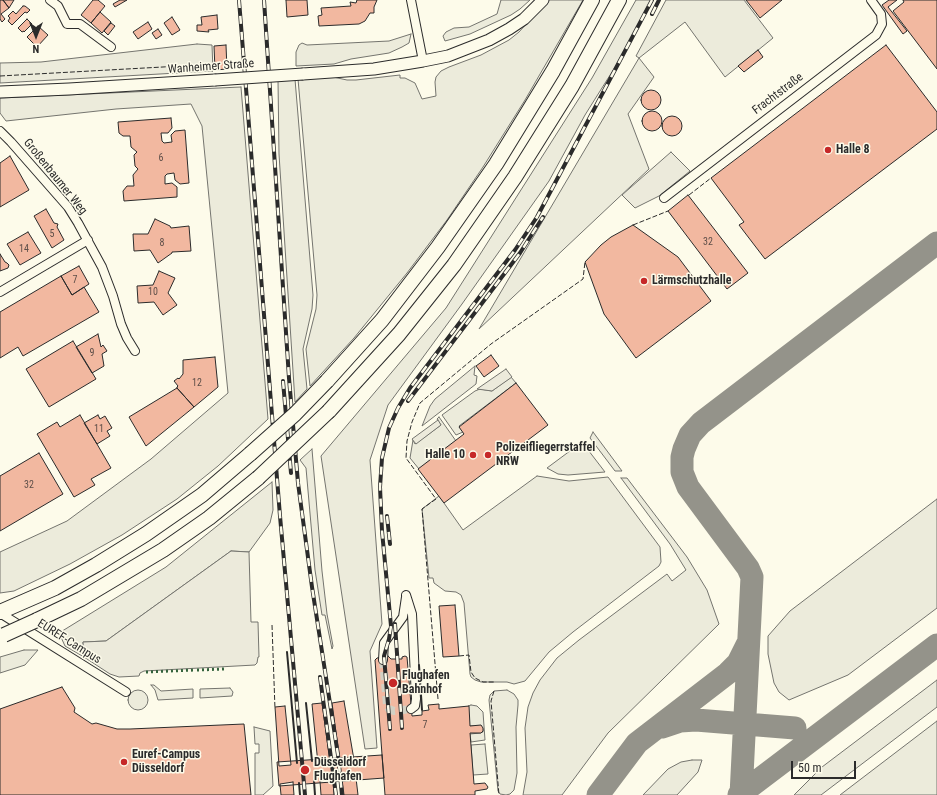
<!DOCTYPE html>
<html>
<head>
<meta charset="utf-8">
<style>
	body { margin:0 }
	#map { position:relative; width:937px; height:795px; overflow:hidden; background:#fdfbea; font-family:"Roboto Condensed",sans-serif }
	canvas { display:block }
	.north { position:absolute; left:16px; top:16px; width:40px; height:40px; -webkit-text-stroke:3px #fdfbea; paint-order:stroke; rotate:180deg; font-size:11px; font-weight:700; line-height:16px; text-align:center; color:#2b2b2b }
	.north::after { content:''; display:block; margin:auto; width:14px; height:18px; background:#2b2b2b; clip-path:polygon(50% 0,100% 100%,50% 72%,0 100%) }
	.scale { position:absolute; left:791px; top:761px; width:65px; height:18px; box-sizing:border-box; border:2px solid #2b2b2b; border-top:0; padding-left:5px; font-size:12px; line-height:14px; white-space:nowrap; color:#2b2b2b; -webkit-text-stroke:3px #fdfbea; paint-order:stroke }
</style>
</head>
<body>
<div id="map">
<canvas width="937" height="795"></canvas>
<div class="north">N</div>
<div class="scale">50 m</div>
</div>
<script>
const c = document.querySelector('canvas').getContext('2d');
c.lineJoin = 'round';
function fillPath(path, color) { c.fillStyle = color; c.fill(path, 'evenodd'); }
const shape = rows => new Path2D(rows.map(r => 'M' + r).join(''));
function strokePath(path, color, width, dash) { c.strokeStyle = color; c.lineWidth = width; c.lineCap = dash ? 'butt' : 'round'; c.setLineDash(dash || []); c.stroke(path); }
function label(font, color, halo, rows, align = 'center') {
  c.font = font + ' "Roboto Condensed",sans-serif'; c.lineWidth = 3; c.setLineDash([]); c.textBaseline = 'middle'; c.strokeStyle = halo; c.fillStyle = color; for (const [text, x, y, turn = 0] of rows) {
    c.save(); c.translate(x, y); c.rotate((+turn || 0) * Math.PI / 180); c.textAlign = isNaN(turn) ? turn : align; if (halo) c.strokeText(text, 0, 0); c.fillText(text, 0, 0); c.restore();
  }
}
const green = shape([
	[501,0,530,0,520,9,511,15,470,34,445,41,443,36,446,32,454,28,469,27,497,14,501,0],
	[548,0,583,0,525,100,483,167,447,220,407,273,354,338,310,386,306,349,316,309,317,295,298,79,333,77,347,80,356,80,400,75,400,78,405,78,415,83,422,99,436,96,435,82,436,77,441,71,449,67,481,55,509,40,519,32,548,0],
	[636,0,652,0,627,48,585,115,549,181,462,304,388,405,370,460,382,624,370,651,377,748,365,749,321,456,446,308,592,78,636,0],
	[666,0,744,0,773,38,725,77,685,22,639,58,654,77,628,114,649,169,479,329,639,58,636,56,666,0],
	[411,34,409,43,402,47,389,53,351,59,334,64,296,66,296,52,299,45,302,43,307,45,389,41,411,34],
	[197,44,212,45,213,71,0,83,0,63,41,62,197,44],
	[295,79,313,295,312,309,303,349,307,389,295,402,279,154,278,80,295,79],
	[241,87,268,419,218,466,177,499,122,535,70,564,14,591,0,593,0,552,67,521,151,459,228,393,202,126,191,104,116,109,6,121,0,113,0,98,241,87],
	[511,377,516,383,459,426,463,432,456,435,442,415,475,391,480,389,492,391,511,377],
	[439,417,456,441,419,469,410,458,413,440,415,444,441,425,437,419,439,417],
	[593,432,622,471,615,471,590,438,593,432],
	[582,442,605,472,568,475,558,474,547,468,582,442],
	[312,449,322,571,327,614,333,646,332,649,325,615,322,615,315,570,306,468,300,460,312,449],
	[537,476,569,481,608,477,660,547,661,562,659,566,573,632,549,652,525,681,514,684,507,682,481,682,475,680,471,677,470,674,464,603,461,595,456,592,445,591,434,583,433,578,429,578,422,509,439,496,463,530,537,476],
	[621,478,627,478,687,557,707,590,719,624,608,733,562,795,523,795,527,772,525,728,528,707,533,693,540,680,557,658,579,640,667,574,672,581,686,570,670,544,621,478],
	[272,482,273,510,270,523,249,552,231,551,106,641,83,642,84,657,65,646,59,633,166,567,272,482],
	[937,499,937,608,848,675,789,700,779,692,774,683,768,654,768,636,790,611,937,499],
	[24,650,38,650,25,665,0,673,0,657,24,650],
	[937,680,937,707,821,795,794,795,822,767,937,680],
	[151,685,154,685,161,691,193,689,193,698,158,700,155,690,151,685],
	[230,688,233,692,232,696,200,698,200,689,230,688],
	'128 700a10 10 0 1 1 20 0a10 10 0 1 1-20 0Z',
	[507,690,514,694,518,700,518,705,516,727,517,773,514,790,510,794,506,795,500,794,498,791,489,700,490,695,494,691,507,690],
	[471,705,477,706,483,712,485,740,471,742,470,734,480,733,483,732,483,729,481,726,469,726,468,706,471,705],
	[937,721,937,795,840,795,937,721],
	[254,727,270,731,273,786,263,795,255,795,255,753,259,753,259,744,255,744,254,727],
	[485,744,488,774,473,775,471,745,485,744],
	[692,760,702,760,698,772,677,795,643,795,668,769,681,762,692,760]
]);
fillPath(green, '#ecebdb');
strokePath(green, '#74746e', 1);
const parking = shape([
	[671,152,690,171,659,196,635,208,622,195,671,152],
	[475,366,474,375,477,376,476,384,422,426,430,406,435,399,475,366],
	[506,369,512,377,492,391,477,389,506,369],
	[438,420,441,425,416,444,412,439,438,420],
	[231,551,249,552,251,622,258,622,259,657,258,657,257,663,255,665,144,671,140,673,139,676,119,677,110,674,84,657,83,642,106,641,231,551]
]);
fillPath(parking, '#eceadb');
strokePath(parking, '#74746e', 1);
strokePath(shape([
	[662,727,680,721,696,720,795,728],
	[598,795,637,743,728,673,738,663,747,645],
	[739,795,937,645],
	[741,795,752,577,748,568,688,487,682,472,682,457,684,449,690,435,701,423,937,243]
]), '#94938a', 23);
const building = shape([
	[0,0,3,0,9,8,1,14,5,19,2,22,0,19,0,0],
	[3,0,14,0,9,8,3,0],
	[93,0,98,0,105,6,91,23,81,15,93,0],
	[120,0,127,0,115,7,113,4,120,0],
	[286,0,307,0,308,15,287,17,286,0],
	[357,0,377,0,374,7,374,13,370,13,365,21,359,24,319,26,318,16,322,15,321,8,351,6,350,2,356,3,357,0],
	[746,0,782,0,760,18,746,0],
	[889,0,897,0,888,7,907,31,903,34,882,5,889,0],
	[903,0,937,0,937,69,893,11,904,2,903,0],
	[23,6,25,6,30,10,27,13,25,12,12,25,8,21,10,18,8,16,13,11,16,14,23,6],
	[100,12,111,22,102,33,91,23,100,12],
	[217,15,218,29,208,30,209,32,197,31,197,25,202,25,201,17,217,15],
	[172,17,180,30,172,35,164,23,172,17],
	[27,19,32,24,24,32,24,31,22,32,18,28,27,19],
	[148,22,152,29,138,39,133,32,148,22],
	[111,23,115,26,108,35,104,31,111,23],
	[38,26,48,35,37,47,27,37,38,26],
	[158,29,162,35,156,39,152,33,158,29],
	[226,45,227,69,215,70,214,46,226,45],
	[886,45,937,112,937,129,765,259,739,225,744,222,711,178,886,45],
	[758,50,763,57,744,72,738,66,758,50],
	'641 100a10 10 0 1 1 20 0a10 10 0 1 1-20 0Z',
	'642 121a10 10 0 1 1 20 0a10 10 0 1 1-20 0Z',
	'662 126a10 10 0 1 1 20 0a10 10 0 1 1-20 0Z',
	[171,118,172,128,168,133,161,133,162,141,164,143,172,142,171,135,175,131,185,130,189,183,180,184,175,180,174,173,167,174,165,176,165,184,172,183,177,187,177,197,124,201,123,191,127,186,134,186,133,175,138,169,135,166,134,155,137,152,131,147,130,136,123,136,119,133,118,122,171,118],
	[10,156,29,190,0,207,0,163,10,156],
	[688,195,748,273,727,289,668,211,688,195],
	[46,209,54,223,58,224,57,227,64,240,52,248,34,216,46,209],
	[155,219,170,226,171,228,189,226,191,251,172,252,172,253,158,263,150,250,134,251,133,234,148,234,155,219],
	[633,225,678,257,711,301,636,358,604,314,585,262,601,245,611,237,633,225],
	[28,232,41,253,20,265,7,244,28,232],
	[0,254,5,262,7,263,9,265,8,268,0,271,0,254],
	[79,266,89,284,72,295,61,276,79,266],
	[159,271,175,278,168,293,177,305,163,315,154,302,138,303,138,302,137,286,153,285,159,271],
	[61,276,72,295,84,287,99,312,23,356,18,347,0,358,0,312,61,276],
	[98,334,101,347,103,345,107,351,102,354,104,366,92,373,76,347,98,334],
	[73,341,96,379,49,407,26,369,73,341],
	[491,355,499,366,484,377,476,366,491,355],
	[215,357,218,387,194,407,177,388,177,387,178,386,174,381,178,378,179,379,183,374,183,360,215,357],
	[516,383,548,425,444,503,418,469,464,434,459,427,516,383],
	[177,388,194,407,146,446,129,417,177,388],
	[80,415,111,468,91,479,95,485,74,497,37,434,57,422,60,427,80,415],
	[98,415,100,419,105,416,112,428,107,431,110,436,97,444,84,423,98,415],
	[39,453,63,494,0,531,0,476,39,453],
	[455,605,459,656,443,657,439,606,455,605],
	[388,656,391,659,402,659,402,657,405,656,407,657,412,716,422,715,422,711,429,710,428,705,439,704,439,709,469,706,470,726,481,725,483,728,483,731,481,733,470,733,474,784,485,783,488,787,487,789,475,791,475,795,385,795,375,660,377,658,388,656],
	[62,687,75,708,74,712,92,724,96,723,117,729,130,729,244,724,251,795,0,795,0,709,62,687],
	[344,701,354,760,340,762,332,703,344,701],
	[322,703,330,762,318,764,312,704,322,703],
	[285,706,291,765,279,766,275,707,285,706],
	[382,755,384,778,279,786,277,762,382,755],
	[356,778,358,795,344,795,342,779,356,778],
	[333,779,334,795,321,795,320,781,333,779],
	[293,782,294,795,281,795,280,784,293,782]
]);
fillPath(building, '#f2b8a0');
strokePath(building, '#2b2b2b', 1);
strokePath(shape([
	[383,660,387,705,389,709,394,711,411,709]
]), '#d3d1c4', 8, [8, 4]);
const street = shape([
	[50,0,58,6,67,24,80,24,111,47],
	[411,0,423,61],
	[0,131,11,142,68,207,78,223,102,267,113,296,121,324,127,338,135,351],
	[664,198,876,35,882,24,881,14,871,0],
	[0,292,88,240],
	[406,595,412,614,416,699,415,706,411,709],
	[0,613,126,692],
	[383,660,384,643,403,617,406,597]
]);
const secondary = shape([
	[303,74,374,69,423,61,448,56,489,40,509,29,524,19,543,0],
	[0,92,69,89,215,80]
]);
const highway = shape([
	[327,381,382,320,438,247,496,164,553,71,592,0],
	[329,411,399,334,454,265,515,177,572,86,619,0],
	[0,612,55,588,96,565,146,534,202,495,250,454],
	[37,620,81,599,163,550,209,518,258,478]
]);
strokePath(street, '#2b2b2b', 10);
strokePath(secondary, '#2b2b2b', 13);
strokePath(highway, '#2b2b2b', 16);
strokePath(street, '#fdfbea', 8);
strokePath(secondary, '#fdfbea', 11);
strokePath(highway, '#fdfbea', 14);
const rail = shape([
	[239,0,280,516,305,795],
	[264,0,289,378,298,483,312,587,338,755,342,795],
	[652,14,659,0],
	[283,381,291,473],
	[408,401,520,253,543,217],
	[387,516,390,544],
	[395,624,402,728],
	[320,677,336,795],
	[390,729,384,656,389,639,391,626,382,531,380,487,382,458,389,428,398,408,410,388,515,250,537,217,652,0]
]);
strokePath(rail, '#2b2b2b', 4);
strokePath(rail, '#fdfbea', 2.5, [8]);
const secondaryBridge = shape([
	[215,80,303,74]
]);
const highwayBridge = shape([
	[250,454,295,414,327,381],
	[258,478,329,411],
	[4,635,37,620]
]);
strokePath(secondaryBridge, '#2b2b2b', 13, []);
strokePath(highwayBridge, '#2b2b2b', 16, []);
strokePath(secondaryBridge, '#fdfbea', 11);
strokePath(highwayBridge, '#fdfbea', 14);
strokePath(shape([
	[197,670,224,669],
	[146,672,194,670]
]), '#34623c', 3, [2, 3]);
strokePath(shape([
	[0,76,199,65,213,71],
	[689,195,711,178],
	[633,225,668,211],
	[272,625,275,709],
	[459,656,469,655,471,672,475,678,483,682,494,682],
	[494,691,491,701,499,795],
	[438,699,422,509,436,499,406,458,407,441,412,422,420,403,491,344,583,279,585,262]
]), '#2b2b2b', 1, [5, 2]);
strokePath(shape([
	[287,652,297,763],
	[419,665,422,710],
	[306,703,312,761],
	[314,781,315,795],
	[299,783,300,795]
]), '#2b2b2b', 2);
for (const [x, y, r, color] of [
	[828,150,4,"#c62828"],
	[644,281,4,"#c62828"],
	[473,455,4,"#c62828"],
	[488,455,4,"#c62828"],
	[393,683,5,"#c62828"],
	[124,762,4,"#c62828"],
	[305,770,5,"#c62828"]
]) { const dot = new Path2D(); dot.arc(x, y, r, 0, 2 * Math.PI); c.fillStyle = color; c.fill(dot); strokePath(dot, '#fdfbea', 1.5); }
label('10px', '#5d4e48', null, [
	["6",161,158],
	["5",52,234],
	["32",708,242],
	["8",162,243],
	["14",24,249],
	["7",75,280],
	["10",153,292],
	["9",92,353],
	["12",197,383],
	["11",99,429],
	["32",29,485],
	["7",425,725]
]);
label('12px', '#2b2b2b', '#fdfbea', [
	["Wanheimer Straße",211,67,-4],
	["Frachtstraße",778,94,-37],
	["Großenbaumer Weg",55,177,51],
	["EUREF-Campus",69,642,32]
]);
label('bold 12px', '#2b2b2b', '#fdfbea', [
	["Halle 8",836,150],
	["Lärmschutzhalle",652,281],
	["Polizeifliegerrstaffel",496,448],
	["NRW",496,462],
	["Halle 10",465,455,"right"],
	["Flughafen",402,676],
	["Bahnhof",402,690],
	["Euref-Campus",132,755],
	["Düsseldorf",132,769],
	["Düsseldorf",314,763],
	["Flughafen",314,777]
], 'left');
</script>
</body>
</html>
